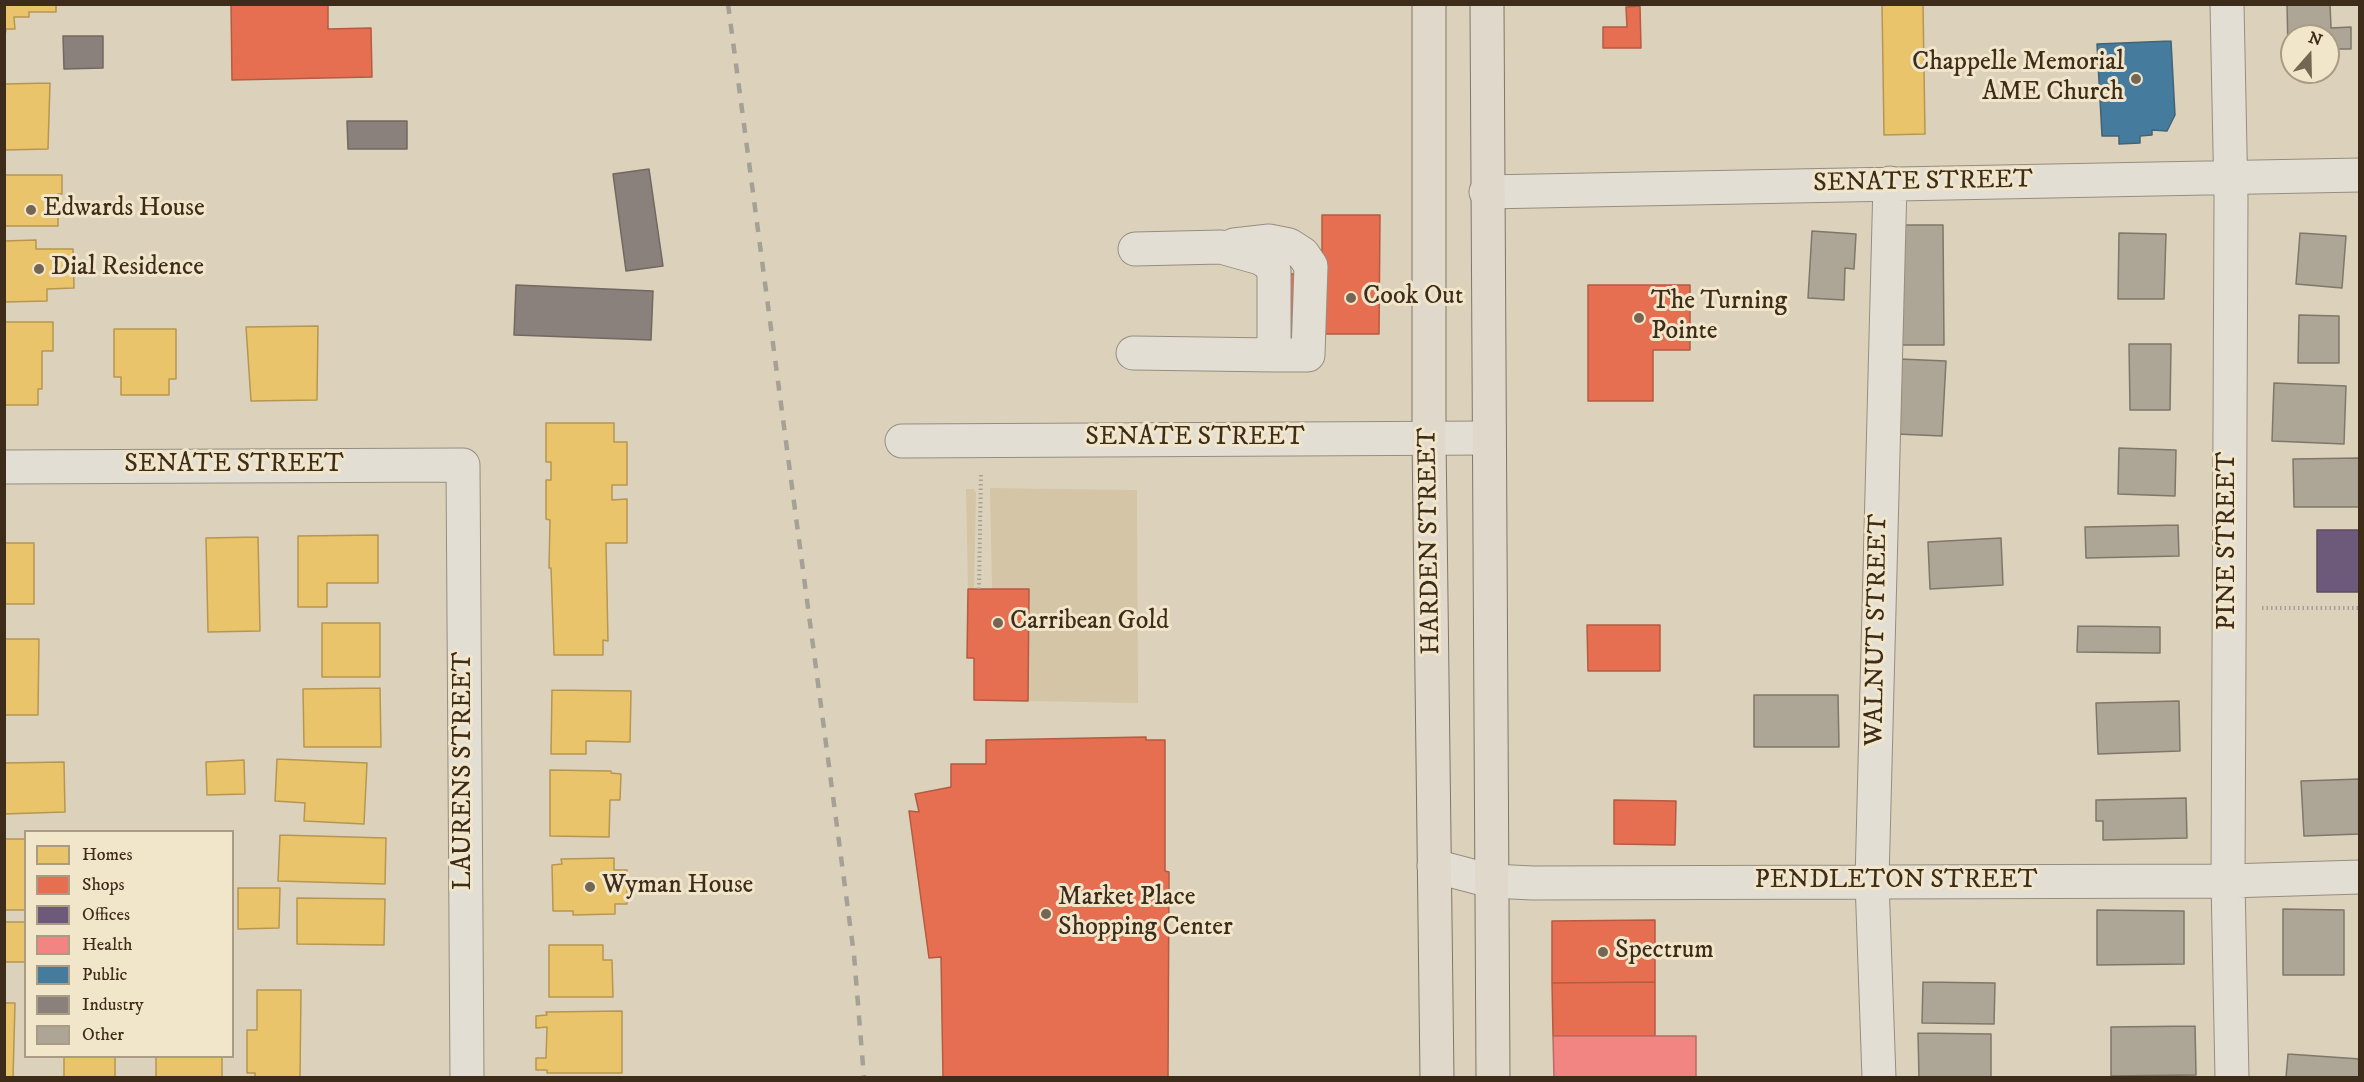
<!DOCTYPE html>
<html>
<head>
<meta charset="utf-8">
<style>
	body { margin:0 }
	#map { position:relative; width:2364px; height:1082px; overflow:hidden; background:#dcd2bb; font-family:"IM FELL DW Pica",serif }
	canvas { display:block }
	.frame { position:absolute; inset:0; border:6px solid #3e2c1b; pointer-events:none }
	.legend { position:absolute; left:24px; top:830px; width:210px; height:228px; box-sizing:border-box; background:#f1e5ca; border:2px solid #a99b84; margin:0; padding:8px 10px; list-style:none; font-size:18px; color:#3e2c1b }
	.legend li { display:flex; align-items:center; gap:12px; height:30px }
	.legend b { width:30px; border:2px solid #a99b84 }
	.north { position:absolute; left:2280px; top:24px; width:60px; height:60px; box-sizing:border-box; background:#f1e5ca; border:2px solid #a99b84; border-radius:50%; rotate:20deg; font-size:16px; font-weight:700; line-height:24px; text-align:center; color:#3e2c1b }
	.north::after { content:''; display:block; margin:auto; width:21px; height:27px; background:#756653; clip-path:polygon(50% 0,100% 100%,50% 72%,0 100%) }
</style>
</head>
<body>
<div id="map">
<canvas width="2364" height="1082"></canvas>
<div class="frame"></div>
<ul class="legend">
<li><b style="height:16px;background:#e9c46a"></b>Homes</li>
<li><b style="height:16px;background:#e76f51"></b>Shops</li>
<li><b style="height:16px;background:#6d597a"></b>Offices</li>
<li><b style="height:16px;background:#f28482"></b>Health</li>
<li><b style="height:16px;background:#457b9d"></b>Public</li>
<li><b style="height:16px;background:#8a817c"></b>Industry</li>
<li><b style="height:16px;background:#ada596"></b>Other</li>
</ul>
<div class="north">N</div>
</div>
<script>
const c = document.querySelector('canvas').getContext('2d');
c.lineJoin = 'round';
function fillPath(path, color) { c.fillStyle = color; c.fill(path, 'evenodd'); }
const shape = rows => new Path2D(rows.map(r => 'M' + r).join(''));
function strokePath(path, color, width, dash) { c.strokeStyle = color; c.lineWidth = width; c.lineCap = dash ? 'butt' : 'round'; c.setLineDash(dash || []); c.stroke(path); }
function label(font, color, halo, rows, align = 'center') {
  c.font = font + ' "IM FELL DW Pica",serif'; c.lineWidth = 6; c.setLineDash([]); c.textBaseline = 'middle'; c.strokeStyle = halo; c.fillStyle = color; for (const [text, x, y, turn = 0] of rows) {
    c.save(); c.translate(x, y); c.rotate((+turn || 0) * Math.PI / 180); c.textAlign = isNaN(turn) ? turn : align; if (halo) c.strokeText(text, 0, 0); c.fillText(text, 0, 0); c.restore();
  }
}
fillPath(shape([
	[990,488,1137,490,1138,703,1028,701,1029,589,992,589],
	[966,489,974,489,976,493,974,588,968,589]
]), '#d3c5a6');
const homes = shape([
	[4,4,56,4,56,12,29,12,29,17,14,17,15,29,6,29,4,42,4,4],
	[1882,4,1923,4,1925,134,1884,135,1882,4],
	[50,83,48,149,4,150,4,84,50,83],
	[4,175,62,175,62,194,58,194,58,226,4,226,4,175],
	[36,240,36,249,73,249,74,288,47,289,47,301,4,302,4,241,36,240],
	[4,322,53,322,53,351,42,351,42,389,38,389,38,405,4,405,4,322],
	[318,326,317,400,251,401,246,327,318,326],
	[114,329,176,329,176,379,169,379,169,395,121,395,121,377,114,377,114,329],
	[546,423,614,423,614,442,627,442,627,485,612,485,612,500,627,499,627,543,606,543,608,641,603,640,603,655,554,655,551,568,549,568,550,520,546,519,546,480,551,480,551,462,546,462,546,423],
	[378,535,378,583,327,583,327,607,298,607,298,536,378,535],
	[258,537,260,631,208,632,206,538,258,537],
	[4,543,34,543,34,604,4,604,4,543],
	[322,623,380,623,380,677,322,677,322,623],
	[4,639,39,639,38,715,4,715,4,639],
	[380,688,381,747,304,747,303,689,380,688],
	[552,690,631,691,630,742,586,741,586,754,551,754,552,690],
	[277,759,367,763,364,824,304,821,305,803,275,801,277,759],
	[244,760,245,794,207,795,206,762,244,760],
	[64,762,65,812,4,814,4,763,64,762],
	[550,770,611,771,611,773,621,774,620,800,610,800,609,837,550,836,550,770],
	[280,835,386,838,385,884,278,881,280,835],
	[4,839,26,839,26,910,4,910,4,839],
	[614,858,614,870,627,870,627,904,615,904,615,914,573,915,573,911,553,911,552,865,562,864,561,859,614,858],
	[238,888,280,888,279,928,238,929,238,888],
	[297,898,385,899,384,945,297,944,297,898],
	[4,922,26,922,26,962,4,962,4,922],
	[549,945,603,945,603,960,612,960,613,997,549,997,549,945],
	[257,990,301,990,300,1078,255,1078,255,1073,247,1073,247,1030,257,1030,257,990],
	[4,1003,15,1003,13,1078,4,1078,4,1003],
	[622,1011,622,1073,547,1073,547,1070,536,1070,536,1058,546,1058,547,1027,536,1028,536,1016,547,1015,546,1012,622,1011],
	[64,1056,115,1056,115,1078,64,1078,64,1056],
	[156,1056,222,1056,222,1078,156,1078,156,1056]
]);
fillPath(homes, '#e9c46a');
strokePath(homes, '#b69652', 1.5);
const shops = shape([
	[231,4,328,4,328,29,371,28,372,77,232,80,231,4],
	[1640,6,1641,48,1603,48,1603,27,1627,27,1626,7,1640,6],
	[1322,215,1380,215,1379,334,1320,334,1321,328,1283,328,1283,274,1302,274,1322,321,1322,215],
	[1588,285,1690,285,1690,350,1653,350,1653,401,1588,401,1588,285],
	[968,589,1029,589,1028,701,974,700,974,658,967,658,968,589],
	[1587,625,1660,625,1660,671,1588,671,1587,625],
	[1146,737,1146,740,1165,740,1165,871,1169,872,1168,1078,943,1078,941,957,929,958,909,811,919,812,915,794,951,787,951,764,986,764,986,740,1146,737],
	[1614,800,1676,801,1675,845,1614,844,1614,800],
	[1655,920,1655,982,1552,983,1552,921,1655,920],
	[1655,982,1655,1036,1553,1036,1552,983,1655,982]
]);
fillPath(shops, '#e76f51');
strokePath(shops, '#b45b41', 1.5);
const offices = shape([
	[2317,530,2360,530,2360,592,2317,592,2317,530]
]);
fillPath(offices, '#6d597a');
strokePath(offices, '#5f4c5e', 1.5);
const health = shape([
	[1553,1036,1696,1036,1696,1078,1554,1078,1553,1036]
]);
fillPath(health, '#f28482');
strokePath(health, '#bc6a63', 1.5);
const public = shape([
	[2171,41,2175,115,2167,131,2152,130,2152,135,2140,136,2140,143,2119,144,2119,136,2102,136,2097,44,2171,41]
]);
fillPath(public, '#457b9d');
strokePath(public, '#436376', 1.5);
const industry = shape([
	[63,36,103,36,103,68,64,69,63,36],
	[347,121,407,121,407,149,348,149,347,121],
	[649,169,663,266,626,271,613,174,649,169],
	[516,285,653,291,651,340,514,335,516,285]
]);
fillPath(industry, '#8a817c');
strokePath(industry, '#73685f', 1.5);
const building = shape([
	[2287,4,2330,4,2331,28,2351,27,2351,49,2328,49,2328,36,2292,36,2292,49,2288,50,2287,4],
	[1899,225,1943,225,1944,345,1899,345,1899,225],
	[1812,231,1856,234,1854,269,1845,268,1844,300,1808,298,1812,231],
	[2119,233,2166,234,2164,299,2118,299,2119,233],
	[2300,233,2346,236,2342,288,2296,284,2300,233],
	[2299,315,2339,316,2339,363,2298,363,2299,315],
	[2129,344,2171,344,2170,410,2130,410,2129,344],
	[1900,359,1946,361,1942,436,1897,434,1900,359],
	[2274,383,2346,386,2344,444,2272,441,2274,383],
	[2119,448,2176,450,2175,496,2118,494,2119,448],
	[2360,458,2360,507,2294,507,2293,459,2360,458],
	[2178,525,2179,556,2086,558,2085,527,2178,525],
	[2001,538,2003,585,1930,589,1928,542,2001,538],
	[2078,626,2160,627,2160,653,2077,652,2078,626],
	[1754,695,1838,695,1839,747,1754,747,1754,695],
	[2179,701,2180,751,2098,754,2096,703,2179,701],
	[2360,779,2360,834,2304,836,2301,781,2360,779],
	[2186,798,2187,838,2103,840,2103,821,2096,821,2096,800,2186,798],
	[2283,909,2344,910,2344,975,2283,975,2283,909],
	[2097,910,2184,911,2184,964,2097,965,2097,910],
	[1923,982,1995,983,1994,1024,1922,1023,1923,982],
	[2195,1026,2196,1075,2111,1076,2111,1027,2195,1026],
	[1918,1033,1991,1034,1991,1078,1919,1078,1918,1033],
	[2288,1054,2360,1059,2360,1078,2286,1078,2288,1054]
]);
fillPath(building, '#ada596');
strokePath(building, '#7f7769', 1.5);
const minor = shape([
	[2227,4,2231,199,2228,881,2232,1078],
	[1486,192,2360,175],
	[1234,245,1269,241,1289,245,1303,254,1311,266,1308,355,1274,355],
	[1133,353,1274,355,1274,271,1268,263,1260,258,1221,247,1135,249],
	[902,441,1488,438],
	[4,467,463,465,467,1078],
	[1434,866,1491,881,1533,883,2228,881,2360,877],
	[1879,1078,1872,881,1890,183]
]);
const major = shape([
	[1429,4,1429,438,1437,1078],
	[1487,4,1493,1078]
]);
strokePath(minor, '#968d7e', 35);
strokePath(major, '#7f7769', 35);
strokePath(shape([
	[979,589,981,472],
	[2262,608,2360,608]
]), '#a6a196', 4, [1.5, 3]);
strokePath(minor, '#e3ded3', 33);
strokePath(major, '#dfd8cb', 33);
strokePath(shape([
	[728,4,854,955,864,1078]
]), '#a6a196', 4.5, [10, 10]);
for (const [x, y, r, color] of [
	[2136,79,6,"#756653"],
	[31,210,6,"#756653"],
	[39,269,6,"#756653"],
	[1351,298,6,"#756653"],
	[1639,318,6,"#756653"],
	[998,623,6,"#756653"],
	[590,887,6,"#756653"],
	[1046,914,6,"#756653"],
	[1603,952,6,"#756653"]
]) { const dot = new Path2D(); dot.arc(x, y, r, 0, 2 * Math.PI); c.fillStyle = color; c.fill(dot); strokePath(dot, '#f1e5ca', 2); }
label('26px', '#3e2c1b', '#f1e5ca', [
	["Chappelle Memorial",2124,64,"right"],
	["AME Church",2124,94,"right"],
	["Edwards House",43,210],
	["Dial Residence",51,269],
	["Cook Out",1363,298],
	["The Turning",1651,303],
	["Pointe",1651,333],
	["Carribean Gold",1010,623],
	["Wyman House",602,887],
	["Market Place",1058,899],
	["Shopping Center",1058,929],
	["Spectrum",1615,952]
], 'left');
label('26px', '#3e2c1b', '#f1e5ca', [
	["SENATE STREET",1923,183,-1],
	["SENATE STREET",1195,439],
	["SENATE STREET",234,466],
	["HARDEN STREET",1431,541,-91],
	["PINE STREET",2229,541,-90],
	["WALNUT STREET",1878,630,-89],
	["LAURENS STREET",465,771,-90],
	["PENDLETON STREET",1896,882]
]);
</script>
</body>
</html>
